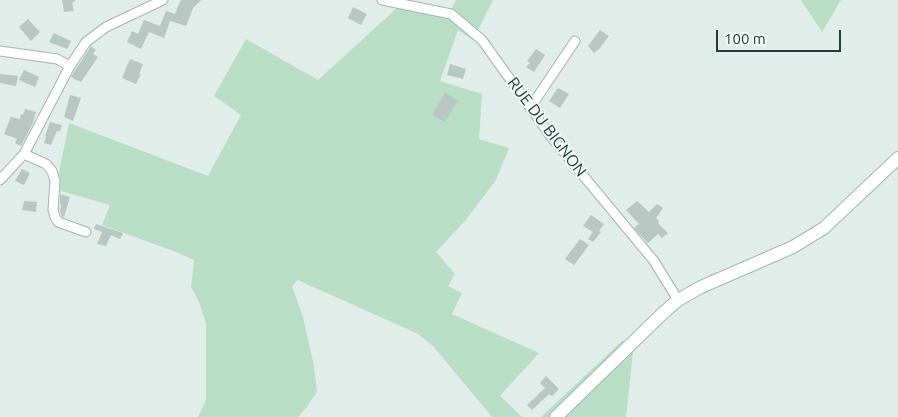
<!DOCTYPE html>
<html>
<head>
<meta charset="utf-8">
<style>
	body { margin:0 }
	#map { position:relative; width:898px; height:417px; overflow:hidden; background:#e1ede8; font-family:Ubuntu,sans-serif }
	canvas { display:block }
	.scale { position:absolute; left:716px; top:30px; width:125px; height:22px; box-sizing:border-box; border:2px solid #203f38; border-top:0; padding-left:6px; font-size:15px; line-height:18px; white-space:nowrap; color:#203f38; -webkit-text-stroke:4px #f2f9f6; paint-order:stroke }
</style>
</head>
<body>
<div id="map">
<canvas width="898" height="417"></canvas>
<div class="scale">100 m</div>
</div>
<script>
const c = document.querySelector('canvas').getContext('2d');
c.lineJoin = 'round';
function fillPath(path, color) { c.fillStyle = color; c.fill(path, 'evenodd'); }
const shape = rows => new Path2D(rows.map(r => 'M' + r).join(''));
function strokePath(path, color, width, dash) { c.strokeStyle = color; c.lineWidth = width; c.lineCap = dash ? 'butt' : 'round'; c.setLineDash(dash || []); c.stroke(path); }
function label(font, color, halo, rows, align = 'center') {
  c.font = font + ' Ubuntu,sans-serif'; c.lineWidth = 4; c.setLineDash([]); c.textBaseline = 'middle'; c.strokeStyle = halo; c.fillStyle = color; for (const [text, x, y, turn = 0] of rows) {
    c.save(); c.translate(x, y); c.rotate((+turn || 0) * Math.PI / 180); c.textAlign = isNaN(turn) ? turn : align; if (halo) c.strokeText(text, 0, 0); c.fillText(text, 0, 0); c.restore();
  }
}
fillPath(shape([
	[456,0,493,0,473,40,458,30,440,81,482,94,479,139,509,148,496,180,465,221,436,252,455,274,448,286,462,293,452,314,539,353,500,396,522,417,492,417,433,346,418,334,298,280,292,286,303,317,314,366,317,392,306,408,298,417,198,417,206,400,206,323,199,302,191,287,194,260,176,252,102,225,110,205,57,190,60,167,69,123,208,176,241,115,214,96,246,39,318,80,398,7,440,16,452,8],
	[801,0,841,0,822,32],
	[623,340,633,352,626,417,541,417]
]), '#b8dfc5');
fillPath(shape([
	[62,0,76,0,72,3,74,11,63,12,64,11],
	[183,0,201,0,193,8,186,26,170,21,164,38,149,32,141,49,127,42,132,31,138,34,144,20,160,26,166,11,175,14,180,1],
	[353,7,367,14,361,25,348,18],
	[28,19,40,32,31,41,19,27],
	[600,30,609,36,600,48,594,53,588,46],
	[54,33,71,41,67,49,49,42],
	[91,46,96,50,93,54,98,57,81,82,78,80,78,81,71,77],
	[536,49,545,55,534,72,526,67,530,63,527,61],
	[130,59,143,64,139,74,141,74,136,84,122,78],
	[450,64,466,69,463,79,447,75],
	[24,70,39,77,35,87,19,80],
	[0,74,18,76,16,86,0,83],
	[558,88,569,94,560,108,549,101],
	[445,93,458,100,445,122,432,115],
	[70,95,81,98,73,121,64,117],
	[25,109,36,112,33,123,21,146,15,143,17,139,4,134,11,117,20,119,21,114,23,115],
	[50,122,62,125,60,131,57,131,51,145,44,143,46,136,45,136],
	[22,169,30,173,24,185,15,181],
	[60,194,70,197,64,217,62,217,60,211,61,205,60,204],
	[24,201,37,202,36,212,22,210],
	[637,201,649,212,657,204,663,208,656,218,659,221,658,223,668,233,662,238,658,234,648,243,634,228,639,224,626,210],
	[591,215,604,224,599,231,601,232,593,242,588,239,593,232,583,226],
	[96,224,123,233,120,239,111,235,106,246,97,244,102,232,94,229],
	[580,239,589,245,574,265,565,259],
	[546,376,559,389,552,396,549,394,532,410,527,405,545,388,540,383]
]), '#b6c8c1');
const street = shape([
	[382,0,451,14,482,40,552,138,654,261,678,300],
	[0,51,57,59,70,66],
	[530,108,575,41],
	[24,154,46,164,52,171,55,181,53,210,55,217,58,222,86,232],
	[0,180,24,154,70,66,86,42,106,27,163,0]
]);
const secondary = shape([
	[556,417,662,314,678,300,701,287,793,247,824,228,898,158]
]);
strokePath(street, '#a3b5b0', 11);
strokePath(secondary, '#9fb9b1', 14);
strokePath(street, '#fff', 9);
strokePath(secondary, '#fff', 12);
label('16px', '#203f38', '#f2f9f6', [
	["RUE DU BIGNON",547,127,53]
]);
</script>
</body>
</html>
